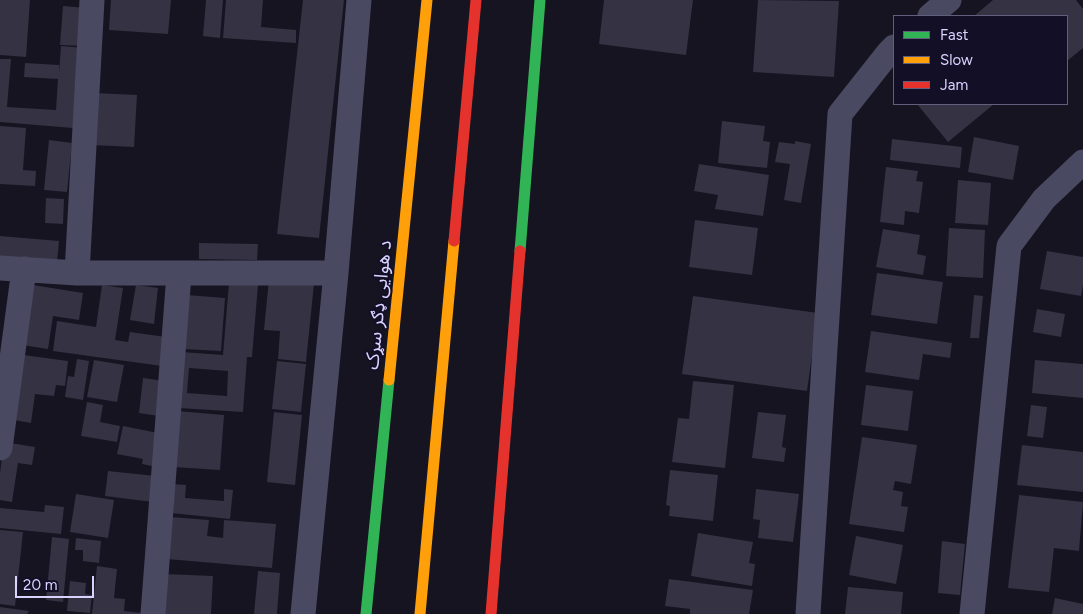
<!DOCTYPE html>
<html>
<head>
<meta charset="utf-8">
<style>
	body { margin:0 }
	#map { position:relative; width:1083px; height:614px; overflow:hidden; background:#161421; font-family:Figtree,sans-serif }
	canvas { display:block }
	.legend { position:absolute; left:893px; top:15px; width:175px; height:90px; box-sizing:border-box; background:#130f26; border:1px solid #625e7d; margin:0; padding:6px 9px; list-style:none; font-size:15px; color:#d9d4ff }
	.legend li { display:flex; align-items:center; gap:10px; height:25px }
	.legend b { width:25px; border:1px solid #625e7d }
	.scale { position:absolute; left:15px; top:576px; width:79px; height:22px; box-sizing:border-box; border:2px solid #d9d4ff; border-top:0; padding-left:6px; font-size:15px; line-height:18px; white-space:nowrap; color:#d9d4ff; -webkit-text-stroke:4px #130f26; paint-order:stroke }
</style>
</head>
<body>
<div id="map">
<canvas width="1083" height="614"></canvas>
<ul class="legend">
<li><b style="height:6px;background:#30b455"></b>Fast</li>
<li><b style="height:6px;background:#ff9f0a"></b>Slow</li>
<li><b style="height:6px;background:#e5322d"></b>Jam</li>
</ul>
<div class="scale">20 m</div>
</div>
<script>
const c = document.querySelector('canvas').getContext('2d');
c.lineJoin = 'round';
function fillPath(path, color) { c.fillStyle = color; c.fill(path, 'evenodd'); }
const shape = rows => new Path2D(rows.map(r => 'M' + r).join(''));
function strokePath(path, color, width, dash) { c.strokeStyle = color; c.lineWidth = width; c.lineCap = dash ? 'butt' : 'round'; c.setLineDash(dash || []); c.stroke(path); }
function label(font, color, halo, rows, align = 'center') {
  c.font = font + ' Figtree,"Noto Sans Arabic",sans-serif'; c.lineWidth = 4; c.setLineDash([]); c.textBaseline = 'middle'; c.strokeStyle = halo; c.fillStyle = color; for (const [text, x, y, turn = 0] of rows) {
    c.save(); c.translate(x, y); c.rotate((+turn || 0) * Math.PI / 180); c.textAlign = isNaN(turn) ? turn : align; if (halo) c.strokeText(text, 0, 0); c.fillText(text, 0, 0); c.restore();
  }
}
fillPath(shape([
	[0,0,30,0,26,57,0,55],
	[111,0,171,0,168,34,109,30],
	[206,0,223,0,220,38,203,36],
	[226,0,263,0,261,27,296,30,296,43,223,38],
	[303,0,344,0,319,238,277,234],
	[604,0,693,0,686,55,599,44],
	[758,0,839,1,834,77,753,72],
	[993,0,1076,0,1083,9,1083,48,1067,61,1067,16,974,16],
	[63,6,86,8,84,46,60,45],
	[61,46,84,48,73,128,0,122,0,59,11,59,7,107,56,110,58,79,24,77,25,63,59,65,59,73],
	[94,93,137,95,134,147,92,145],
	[917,104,994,104,948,142],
	[722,121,765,126,763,141,770,142,767,168,718,163],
	[0,126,26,128,23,170,36,171,35,186,0,184],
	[974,137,1019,146,1013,180,968,172],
	[892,139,962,147,960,168,890,160],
	[49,140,72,143,67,192,44,190],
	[795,141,811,144,801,203,784,200,790,164,775,162,779,142,795,144],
	[699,164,769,175,763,216,715,209,718,195,694,191],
	[886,167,918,171,916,181,923,182,919,213,905,211,904,225,880,222],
	[958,180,991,183,988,225,955,223],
	[46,198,64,199,63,224,45,223],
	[695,220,758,228,752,275,689,267],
	[949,228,985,230,983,278,946,276],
	[883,229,920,235,917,254,926,256,923,275,876,267],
	[0,236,59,241,57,262,0,257],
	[199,243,258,244,257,260,199,259],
	[1047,251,1083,257,1083,285,1081,296,1040,289],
	[877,273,943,282,937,324,871,315],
	[269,279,314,284,306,362,278,359,280,331,264,330],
	[229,283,258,285,252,357,247,357,243,412,178,408,182,352,223,355],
	[189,368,228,371,227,396,187,393],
	[27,284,83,293,79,320,53,316,48,349,22,345],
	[102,285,123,288,115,340,128,342,130,332,166,337,162,366,53,351,57,321,96,327],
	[136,285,158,288,154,324,130,320],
	[187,295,225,298,221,351,183,349],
	[974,295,983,296,979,338,970,338],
	[693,296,818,313,807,391,682,374],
	[1037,309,1065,314,1061,337,1033,332],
	[871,331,952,343,950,358,923,354,919,380,865,372],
	[16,354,68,361,65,386,56,385,54,396,35,394,31,423,8,419],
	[77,359,89,361,83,400,65,397,68,376,74,377],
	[94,360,124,365,117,402,87,397],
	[1035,360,1083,364,1083,398,1032,393],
	[277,361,306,364,301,412,272,409],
	[143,378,164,381,159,416,139,413],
	[693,381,734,385,725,468,672,462,678,418,689,419],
	[866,385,913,391,908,431,861,425],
	[87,402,103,405,100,422,120,426,117,442,81,436],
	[1031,405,1047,407,1043,438,1027,436],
	[177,411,224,415,220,470,173,467],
	[274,412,302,415,295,485,267,482],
	[758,412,786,415,782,447,786,448,784,462,752,458],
	[123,426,163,434,157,467,142,464,143,459,117,454],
	[862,437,917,445,911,484,895,481,893,490,903,492,901,506,908,507,904,532,849,524],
	[4,442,35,447,32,465,18,463,12,502,0,500,0,473],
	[1022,445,1083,452,1083,492,1017,485],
	[670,470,718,475,713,521,669,516,670,506,666,505],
	[108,471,156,476,153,502,105,496],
	[173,484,186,485,185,498,224,501,224,489,233,490,230,519,171,513],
	[756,489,799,494,793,542,758,538,760,520,753,519],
	[76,494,114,500,108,538,70,532],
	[1019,495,1083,502,1079,551,1054,548,1049,592,1008,588],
	[45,505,64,507,61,534,0,528,0,508,44,512],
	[171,517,209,520,207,536,223,538,224,520,276,524,272,568,167,559],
	[0,530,23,532,15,606,0,604],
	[698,533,753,542,749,563,755,564,752,586,691,576],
	[856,536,903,545,896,584,849,575],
	[52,537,69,539,63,602,46,600],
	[76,538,101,541,99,563,83,561,83,550,75,550],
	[942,541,965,544,960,595,938,593],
	[97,566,117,569,114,598,125,599,124,611,142,613,142,614,92,614],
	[258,571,280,573,277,614,254,614],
	[164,574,213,576,211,614,162,614],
	[669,579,753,590,749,614,690,614,690,609,665,606],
	[70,581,86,583,85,594,92,595,90,613,67,611],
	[848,587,903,592,901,614,845,614],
	[1055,598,1083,604,1083,614,1052,614],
	[0,607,29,611,27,614,0,614]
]), '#343243');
strokePath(shape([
	[930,16,949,0],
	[0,268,77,273,336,273],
	[77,273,92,0],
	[0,448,24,269],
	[153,614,179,274],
	[303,614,336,273,359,0],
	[808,614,840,114,889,52,894,47],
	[972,614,1009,246,1044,199,1083,162]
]), '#4a4962', 25);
strokePath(shape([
	[520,251,540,0],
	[366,614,389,380]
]), '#30b455', 11);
strokePath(shape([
	[389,380,427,0],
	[420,614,454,241]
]), '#ff9f0a', 11);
strokePath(shape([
	[454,241,476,0],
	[491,614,520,251]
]), '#e5322d', 11);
label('19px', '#d9d4ff', '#130f26', [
	["د هوایی ډګر سړک",379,305,-84]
]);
</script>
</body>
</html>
